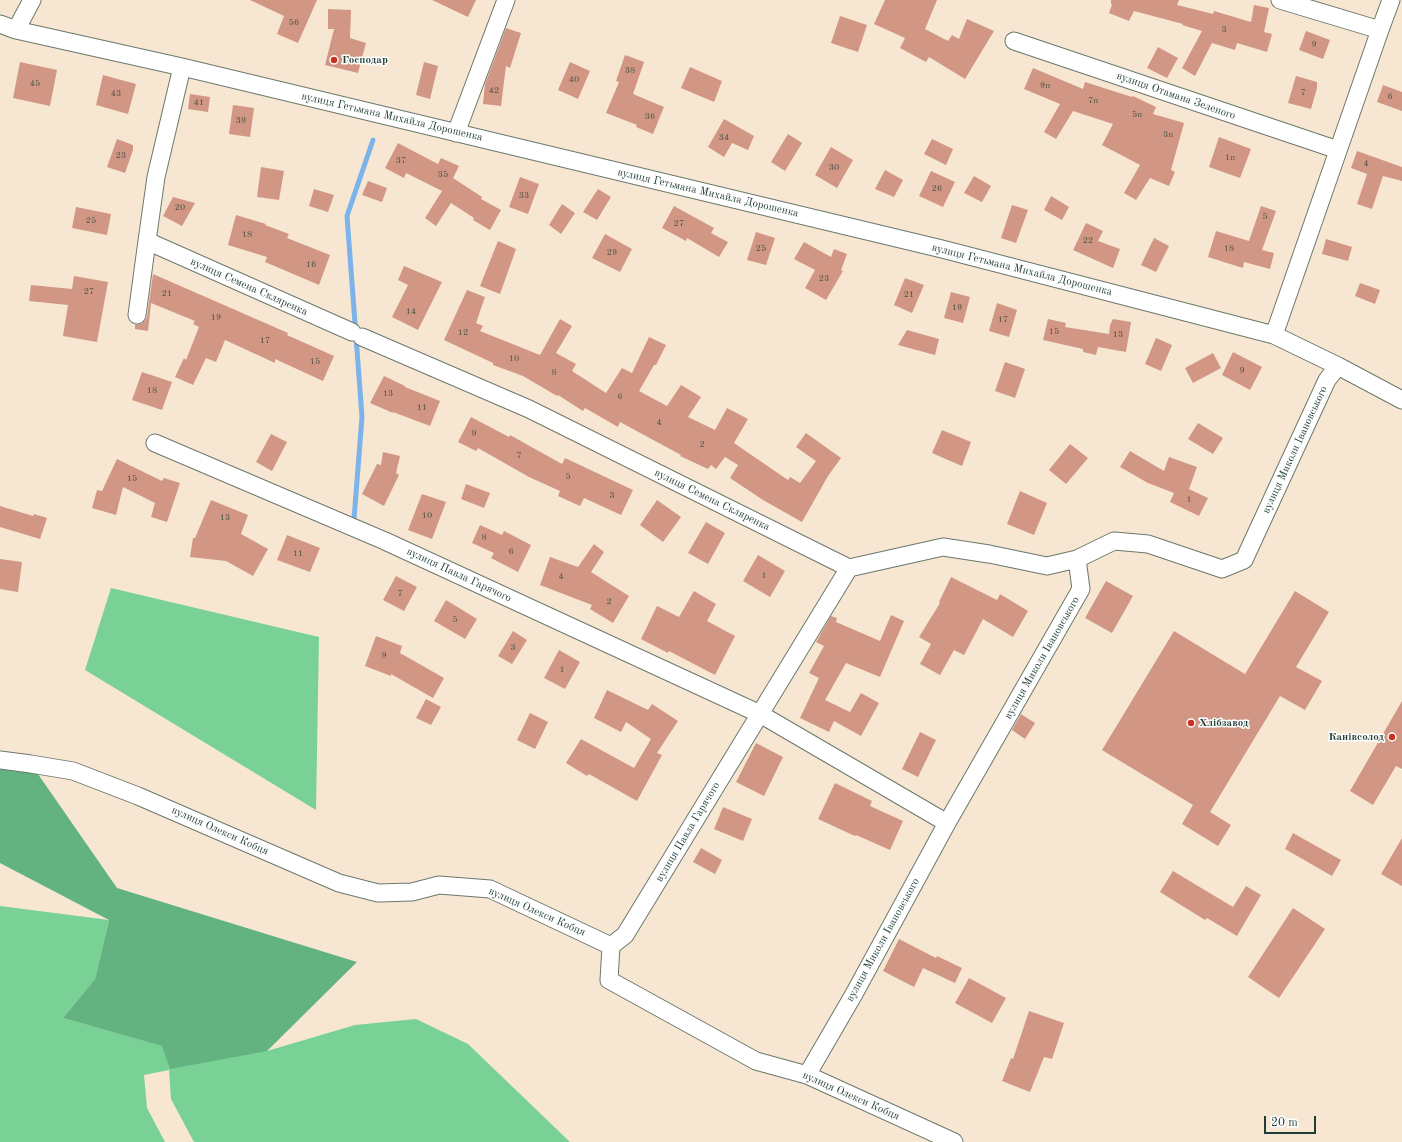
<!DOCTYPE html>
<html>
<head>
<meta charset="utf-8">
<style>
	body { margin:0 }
	#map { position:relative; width:1402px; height:1142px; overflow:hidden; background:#f7e7d2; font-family:"Old Standard TT",serif }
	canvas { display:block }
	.scale { position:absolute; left:1264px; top:1116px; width:52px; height:18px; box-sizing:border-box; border:2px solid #1f3d34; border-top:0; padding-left:5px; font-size:12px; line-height:14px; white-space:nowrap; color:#1f3d34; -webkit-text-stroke:3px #fff; paint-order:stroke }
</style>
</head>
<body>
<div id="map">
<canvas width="1402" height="1142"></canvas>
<div class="scale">20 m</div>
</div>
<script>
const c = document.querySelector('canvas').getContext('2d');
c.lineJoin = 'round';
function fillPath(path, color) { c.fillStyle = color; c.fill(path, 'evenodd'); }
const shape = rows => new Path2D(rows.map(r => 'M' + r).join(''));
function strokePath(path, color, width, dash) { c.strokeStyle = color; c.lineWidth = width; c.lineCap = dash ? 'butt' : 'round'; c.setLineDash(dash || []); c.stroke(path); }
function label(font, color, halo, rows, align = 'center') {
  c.font = font + ' "Old Standard TT",serif'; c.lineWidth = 3; c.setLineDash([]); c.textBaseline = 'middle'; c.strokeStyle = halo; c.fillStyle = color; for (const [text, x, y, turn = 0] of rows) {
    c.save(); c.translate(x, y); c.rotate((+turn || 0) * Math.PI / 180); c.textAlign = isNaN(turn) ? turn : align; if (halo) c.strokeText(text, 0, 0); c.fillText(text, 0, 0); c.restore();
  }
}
fillPath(shape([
	[111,588,319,637,316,810,85,670],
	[0,906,109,920,95,979,63,1018,163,1046,267,1051,355,1025,416,1019,468,1044,570,1142,194,1142,171,1099,169,1070,144,1075,147,1108,165,1142,0,1142]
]), '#79d196');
fillPath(shape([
	[0,760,31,764,117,888,357,962,267,1051,170,1069,162,1046,63,1018,95,979,109,920,0,863]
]), '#62b37f');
strokePath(shape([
	[354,519,362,417,347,216,373,140]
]), '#7cb3eb', 5);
fillPath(shape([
	[250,0,317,0,298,43,277,34,284,16],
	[432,0,476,0,468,17],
	[885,0,937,0,925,29,948,41,952,35,959,39,967,19,994,31,965,79,929,57,926,62,900,48,905,38,874,24],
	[1111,0,1179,0,1177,5,1213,14,1214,11,1251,22,1254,5,1269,8,1264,32,1272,34,1267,52,1237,43,1235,50,1212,43,1195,76,1182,68,1202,31,1182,25,1183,24,1134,11,1129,21,1109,13,1112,5,1111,4],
	[328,9,351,10,350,38,366,43,358,73,325,65,334,29,328,29],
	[840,16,867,25,858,52,831,43],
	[506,28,521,33,510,68,506,66,501,106,483,104,485,84],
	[1306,31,1330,40,1323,59,1299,50],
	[1158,47,1178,58,1167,78,1147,68],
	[625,55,644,62,633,94,664,107,653,134,636,127,637,125,606,113,619,82,616,81],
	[20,62,57,70,50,106,13,98],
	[424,62,438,66,430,99,416,95],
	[570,62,590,71,578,99,558,90],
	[690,67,722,81,714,102,681,88],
	[1033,68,1083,89,1085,82,1132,97,1133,96,1156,107,1153,114,1184,123,1171,170,1175,172,1169,186,1150,178,1136,200,1124,193,1140,165,1102,145,1113,124,1073,111,1056,139,1044,132,1060,104,1024,89],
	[103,75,136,84,128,114,96,105],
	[1296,76,1317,82,1317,88,1311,109,1288,103],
	[1383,85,1402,92,1402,111,1377,102],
	[190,94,210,97,208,112,188,109],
	[233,105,254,108,250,137,229,134],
	[724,119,754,136,748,150,732,143,724,157,708,147],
	[788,134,802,143,785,171,771,162],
	[1219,137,1251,149,1240,178,1209,167],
	[117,139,133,145,133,150,125,173,107,167],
	[932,139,953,149,946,165,924,154],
	[398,143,438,164,441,158,459,166,453,178,482,197,481,199,501,210,490,230,473,220,474,218,451,203,436,226,425,218,442,191,406,173,404,178,385,168],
	[831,147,853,160,837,188,815,175],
	[1357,151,1402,167,1402,181,1383,176,1372,209,1357,204,1367,174,1351,168],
	[261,167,284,171,279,200,257,197],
	[885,170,903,180,894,197,875,189],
	[931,171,955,182,943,207,919,196],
	[974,176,991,186,982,202,964,193],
	[520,177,539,184,528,214,509,207],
	[368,181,387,188,382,202,362,195],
	[314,189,334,195,328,212,309,206],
	[598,189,611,197,597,220,583,212],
	[1051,196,1069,207,1062,220,1044,210],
	[173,197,195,203,182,226,163,216],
	[562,204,575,213,561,234,549,225],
	[1012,205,1028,210,1016,243,1001,238],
	[674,206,714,228,711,233,728,242,719,257,687,238,686,241,662,228],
	[1261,206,1276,211,1262,250,1274,253,1270,269,1244,262,1243,268,1208,257,1216,231,1249,241],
	[76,207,111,214,107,235,72,228],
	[236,215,266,224,265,225,289,234,287,238,330,255,319,285,265,262,267,257,228,245],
	[1086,223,1103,231,1098,241,1120,249,1113,268,1073,250],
	[756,232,775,238,766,265,747,260],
	[605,234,632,249,620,272,592,258],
	[1154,238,1169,246,1156,272,1141,265],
	[1326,239,1352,247,1348,261,1322,254],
	[498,241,516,249,500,294,480,286],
	[804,242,831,257,834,249,847,254,841,270,843,271,826,300,805,288,815,270,794,259],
	[404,266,442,282,418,330,392,317,408,285,398,280],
	[153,274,288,333,287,335,334,356,323,381,275,359,275,363,225,340,216,362,206,358,193,385,175,377,184,358,186,360,199,327,193,324,195,321,151,303,148,331,135,329,135,325,141,324,145,321,147,317],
	[74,276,108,282,97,342,63,336,68,305,29,301,31,285,72,289],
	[905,278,924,285,912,313,894,305],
	[1360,283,1380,290,1375,304,1355,296],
	[467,290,485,297,476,323,483,326,480,331,540,355,560,319,572,326,556,353,576,364,572,371,606,393,622,368,632,373,649,337,666,345,656,365,654,365,639,391,667,406,681,385,701,397,688,417,715,430,727,408,748,419,734,443,788,480,790,477,800,483,816,461,796,447,806,433,841,458,828,476,802,522,763,500,730,478,738,465,725,457,716,469,711,465,708,469,680,456,681,455,620,422,618,427,585,408,583,411,558,395,557,396,523,376,493,365,493,363,444,340],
	[951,292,970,297,963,323,944,318],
	[997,303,1017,310,1009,337,989,331],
	[1048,319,1066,323,1065,327,1109,334,1110,325,1113,319,1131,322,1126,352,1098,347,1096,355,1083,352,1083,349,1043,340],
	[907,330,939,339,935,355,898,345],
	[1156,338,1172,345,1161,371,1145,364],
	[1233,352,1262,367,1250,390,1222,375],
	[1213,353,1221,368,1193,383,1185,368],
	[1005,362,1025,369,1015,398,995,391],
	[142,372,172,382,162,410,132,400],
	[384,376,405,386,405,387,440,401,430,426,393,412,393,413,370,403],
	[471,417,509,437,510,435,562,464,565,458,633,490,621,515,584,498,580,506,558,496,560,491,529,477,478,448,476,451,458,442],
	[1198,423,1223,438,1213,454,1188,439],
	[942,430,971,442,962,466,932,453],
	[271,434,287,442,272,471,256,462],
	[1070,444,1088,458,1066,484,1049,470],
	[1130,451,1164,471,1169,457,1197,467,1189,489,1208,498,1199,516,1170,502,1174,493,1148,483,1120,467],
	[383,452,400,456,396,473,399,475,384,506,362,494,377,464,381,465],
	[117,459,162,481,164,478,180,483,167,522,151,517,155,503,123,487,116,515,92,508,97,490,102,491],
	[466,484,490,493,484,508,461,499],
	[1020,491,1047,503,1034,535,1007,524],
	[422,494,446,502,432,539,408,530],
	[211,500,248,515,241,534,268,549,253,576,226,561,190,557,193,538,195,538],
	[657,500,681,517,663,542,640,525],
	[0,506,33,516,34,514,47,518,40,539,0,527],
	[706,522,725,533,708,564,688,553],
	[480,525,502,535,504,531,531,545,518,572,491,558,494,553,472,543],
	[287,535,320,548,310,572,277,560],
	[594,544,604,552,591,572,629,596,613,623,590,609,592,605,540,585,550,557,578,567],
	[758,555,785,571,770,597,743,581],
	[0,559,22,562,18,592,0,589],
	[396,576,417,587,404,611,383,600],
	[951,577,997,600,1000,594,1028,611,1013,637,983,619,964,655,954,650,940,675,920,664,931,644,919,637,940,603,939,602],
	[1106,581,1133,596,1112,633,1085,618],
	[694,591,716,604,707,621,735,636,715,675,669,651,668,653,641,639,657,606,679,617],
	[1295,591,1329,612,1296,667,1322,681,1305,710,1280,696,1210,812,1231,825,1218,846,1182,824,1193,805,1102,750,1174,631,1245,674],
	[446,600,477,619,465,639,434,621],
	[891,615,904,621,880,677,846,663,825,700,850,712,861,693,879,703,861,736,834,721,829,732,800,718,819,678,809,673,824,646,816,642,831,616,837,618,836,622,880,641],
	[513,631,527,640,512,664,498,656],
	[376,636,402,646,400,653,444,678,433,698,391,674,391,676,365,666],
	[559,650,580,662,565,689,544,678],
	[607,690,648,710,652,704,678,721,657,753,662,755,637,801,589,774,587,776,566,763,581,739,634,768,651,739,626,722,621,732,594,718],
	[426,699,441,707,431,725,416,718],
	[1402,701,1402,769,1396,766,1373,805,1350,791],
	[530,713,548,722,535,749,517,740],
	[1021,714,1035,723,1025,739,1012,730],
	[920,732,936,740,918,777,902,769],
	[756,743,783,757,764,796,736,782],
	[835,783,872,801,870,806,903,821,890,850,856,835,855,836,818,819],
	[723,807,752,819,743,841,714,829],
	[1293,833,1341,860,1332,876,1285,849],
	[1402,838,1402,886,1381,874],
	[701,848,722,860,715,874,693,862],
	[1173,871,1233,907,1246,886,1261,895,1237,936,1207,918,1205,920,1160,892],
	[1293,908,1325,929,1279,998,1248,977],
	[899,939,936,958,937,956,962,968,955,983,923,968,914,987,883,971],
	[969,978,1006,998,992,1023,955,1003],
	[1029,1011,1064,1023,1052,1059,1044,1057,1030,1092,1002,1081,1011,1058,1013,1059]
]), '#d19784');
const minor = shape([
	[1280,0,1380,30],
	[0,24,16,30,182,67,942,249,1274,335,1338,366,1402,400],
	[16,30,32,0],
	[1014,41,1338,150],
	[182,67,156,177,147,241,352,332],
	[456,133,506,0],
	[137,315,147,241],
	[1274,335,1380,30,1391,0],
	[362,337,529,409,849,568,943,547,989,554,1047,566,1077,559,1114,541,1148,544,1222,569,1244,560,1327,380,1338,366],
	[155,443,385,541,760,714,947,823],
	[0,760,31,764,73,771,138,796,339,883,378,893,412,892,439,885,490,889,611,946,609,980,756,1061,807,1075,954,1142],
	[611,946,625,935,849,568],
	[807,1075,854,994,947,823,1081,589,1077,559]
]);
strokePath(minor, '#6b786b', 19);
strokePath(minor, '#fff', 17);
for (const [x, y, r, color] of [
	[334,60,4,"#c8321e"],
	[1191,723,4,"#c8321e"],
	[1392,737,4,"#c8321e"]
]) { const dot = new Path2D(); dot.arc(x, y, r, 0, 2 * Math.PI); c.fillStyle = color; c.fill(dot); strokePath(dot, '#fff', 1.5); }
label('9px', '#4c5448', null, [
	["56",294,23],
	["3",1224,30],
	["9",1314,45],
	["38",630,71],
	["40",574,80],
	["45",35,84],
	["9п",1045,86],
	["42",494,91],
	["7",1303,93],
	["43",116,94],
	["6",1390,97],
	["7п",1093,101],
	["41",199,103],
	["5п",1137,115],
	["36",650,117],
	["39",241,121],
	["3п",1168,135],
	["34",724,138],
	["23",121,156],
	["1п",1230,158],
	["37",401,161],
	["4",1366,164],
	["30",834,168],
	["35",443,175],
	["26",937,189],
	["33",524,196],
	["20",180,208],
	["5",1265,217],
	["25",91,221],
	["27",679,224],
	["18",247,235],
	["22",1088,241],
	["25",761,249],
	["18",1229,249],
	["29",612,253],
	["16",311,265],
	["23",824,279],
	["27",89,292],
	["21",167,294],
	["21",909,295],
	["19",957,308],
	["14",411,312],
	["19",216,318],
	["17",1003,320],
	["15",1054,332],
	["12",463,333],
	["13",1118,335],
	["17",265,341],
	["10",514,359],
	["15",315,362],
	["9",1242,371],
	["8",554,373],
	["18",152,391],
	["13",388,394],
	["6",620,397],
	["11",422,408],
	["4",659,423],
	["9",474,434],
	["2",702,445],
	["7",519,456],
	["5",568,477],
	["15",132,479],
	["3",612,496],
	["1",1189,500],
	["10",427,516],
	["13",225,518],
	["8",484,538],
	["6",511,552],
	["11",298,554],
	["1",764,576],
	["4",561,577],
	["7",400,594],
	["2",609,602],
	["5",455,620],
	["3",513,648],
	["9",384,656],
	["1",562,670]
]);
label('bold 11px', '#1f3d34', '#fff', [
	["Господар",342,60],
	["Хлібзавод",1199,723],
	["Канівсолод",1384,737,"right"]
], 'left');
label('11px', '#1f3d34', '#fff', [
	["вулиця Отамана Зеленого",1176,96,19],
	["вулиця Гетьмана Михайла Дорошенка",392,117,13],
	["вулиця Гетьмана Михайла Дорошенка",708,193,13],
	["вулиця Гетьмана Михайла Дорошенка",1022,270,14],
	["вулиця Семена Скляренка",249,287,24],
	["вулиця Миколи Івановського",1295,450,-65],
	["вулиця Семена Скляренка",712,500,26],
	["вулиця Павла Гарячого",459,575,25],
	["вулиця Миколи Івановського",1042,658,-60],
	["вулиця Олекси Кобця",220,831,24],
	["вулиця Павла Гарячого",688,832,-59],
	["вулиця Олекси Кобця",537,912,24],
	["вулиця Миколи Івановського",883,940,-61],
	["вулиця Олекси Кобця",851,1096,24]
]);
</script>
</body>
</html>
